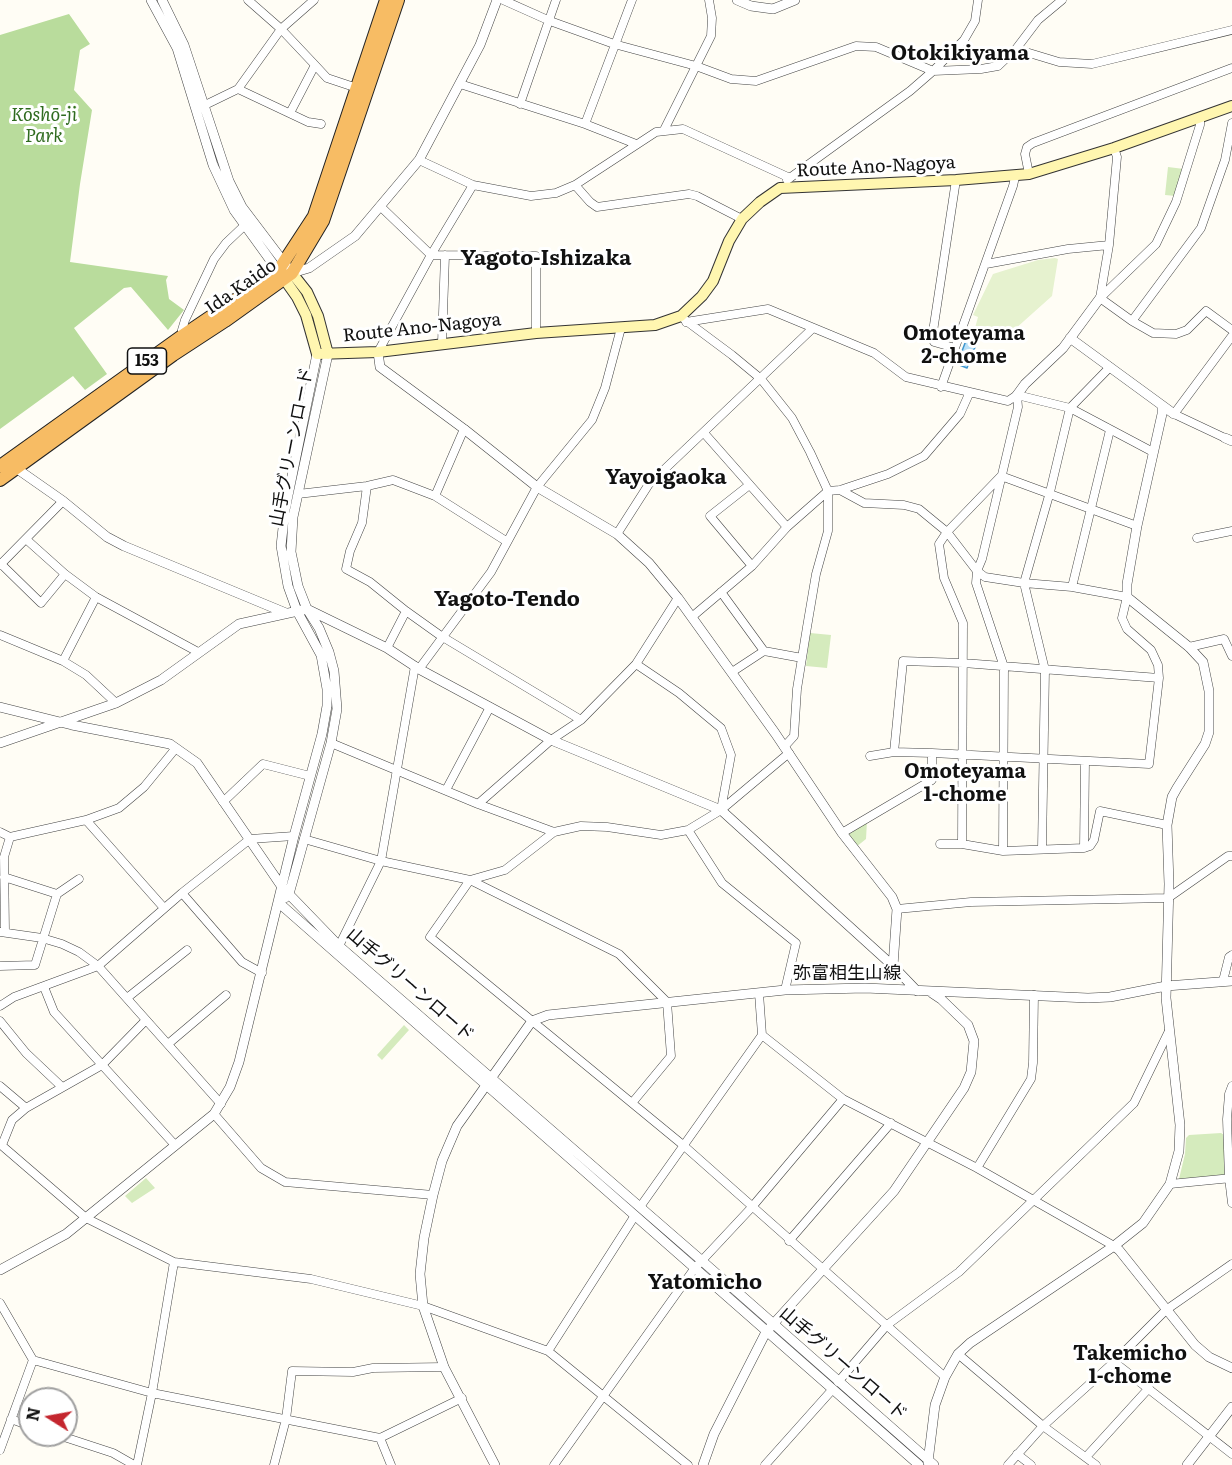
<!DOCTYPE html>
<html>
<head>
<meta charset="utf-8">
<style>
	body { margin:0 }
	#map { position:relative; width:1232px; height:1465px; overflow:hidden; background:#fffdf5; font-family:Literata,serif }
	canvas { display:block }
	.north { position:absolute; left:18px; top:1387px; width:60px; height:60px; box-sizing:border-box; background:#fff; border:2px solid #a0a0a0; border-radius:50%; rotate:281deg; font-size:16px; font-weight:700; line-height:24px; text-align:center; color:#111 }
	.north::after { content:''; display:block; margin:auto; width:21px; height:27px; background:#c4262e; clip-path:polygon(50% 0,100% 100%,50% 72%,0 100%) }
</style>
</head>
<body>
<div id="map">
<canvas width="1232" height="1465"></canvas>
<div class="north">N</div>
</div>
<script>
const c = document.querySelector('canvas').getContext('2d');
c.lineJoin = 'round';
function fillPath(path, color) { c.fillStyle = color; c.fill(path, 'evenodd'); }
const shape = rows => new Path2D(rows.map(r => 'M' + r).join(''));
function strokePath(path, color, width, dash) { c.strokeStyle = color; c.lineWidth = width; c.lineCap = dash ? 'butt' : 'round'; c.setLineDash(dash || []); c.stroke(path); }
function label(font, color, halo, rows, align = 'center') {
  c.font = font + ' Literata,"Noto Sans JP",serif'; c.lineWidth = 6; c.setLineDash([]); c.textBaseline = 'middle'; c.strokeStyle = halo; c.fillStyle = color; for (const [text, x, y, turn = 0] of rows) {
    c.save(); c.translate(x, y); c.rotate((+turn || 0) * Math.PI / 180); c.textAlign = isNaN(turn) ? turn : align; if (halo) c.strokeText(text, 0, 0); c.fillText(text, 0, 0); c.restore();
  }
}
fillPath(shape([
	[1168,167,1184,169,1176,196,1165,195],
	[810,633,831,635,827,668,806,666],
	[867,821,866,839,856,847,846,834],
	[404,1025,409,1030,382,1060,377,1055],
	[1221,1133,1226,1136,1227,1173,1223,1177,1180,1182,1179,1179,1185,1154,1186,1138,1189,1135],
	[146,1178,155,1188,132,1203,125,1196]
]), '#d5ebbd');
fillPath(shape([
	[69,14,90,44,80,50,74,90,92,110,80,184,70,262,168,276,166,280,169,299,184,310,168,330,131,287,124,288,74,328,107,374,85,390,73,376,0,429,0,35]
]), '#b9dc9c');
fillPath(shape([
	[1055,258,1058,259,1052,296,1005,338,975,328,978,317,973,315,993,274,1038,260]
]), '#e6f2cf');
const water = shape([
	[967,338,977,342,967,368,957,364,967,338]
]);
fillPath(water, '#b9e0f7');
strokePath(water, '#3f96cf', 1.5);
const minor = shape([
	[248,0,281,29,315,65,290,113],
	[503,0,550,21,614,44,696,66,731,79,756,81,856,46,876,47,933,71,981,69,998,66,1016,49,1038,20,1062,0],
	[1016,49,1059,62,1092,64,1232,30],
	[315,65,327,78,357,88],
	[460,84,585,124,636,144],
	[238,89,308,122,321,124],
	[520,104,556,0],
	[203,106,238,89,281,29,314,0],
	[585,124,632,0],
	[664,130,711,36,712,18,709,0],
	[419,160,473,185,531,196,556,193,575,185,656,132,683,129,790,178],
	[1029,174,1025,154,1027,147,1033,143,1232,68],
	[787,180,910,91,933,71,964,40,975,21,978,0],
	[575,185,590,202,597,207,689,194,697,196,742,219],
	[380,206,431,255,536,256,536,333],
	[986,264,1068,249,1109,245],
	[1100,298,1156,244,1176,202,1200,125,1200,117],
	[1100,298,1132,321,1153,333,1176,334,1187,330,1206,311,1232,330],
	[1100,298,1109,245,1117,157,1114,148],
	[685,320,732,355,761,379,792,418,810,452,828,491,828,531,816,574,807,627,797,689,794,736,784,747],
	[1132,321,1201,228,1225,160,1232,123],
	[686,322,768,309,874,353,906,377,1008,401,1017,395,1070,408,1153,452],
	[182,336,182,330,185,320,214,259,226,243,245,225],
	[442,343,445,255],
	[955,348,934,342,932,338,956,180],
	[378,352,431,255,473,185],
	[941,387,1013,186,1015,177],
	[704,433,787,527],
	[1225,438,1174,414,1232,336],
	[367,486,362,523,350,551,346,569,370,582,406,611,441,636,581,720],
	[748,486,710,516,752,566],
	[840,490,864,503,904,505,919,509,947,532,977,571,985,577,1024,583,1072,587,1127,597,1122,618,1127,629,1151,650,1158,665,1159,678,1149,764,932,753,894,752,870,756],
	[298,494,367,486,393,480,435,496,506,541],
	[435,496,464,429],
	[617,534,649,484,813,328],
	[1197,538,1232,531],
	[27,540,65,574,96,597,198,652],
	[1,564,41,603,65,574],
	[0,565,63,501],
	[1072,587,1110,430],
	[721,592,764,651],
	[693,616,752,566,787,527,828,491,840,490,888,474,924,456,960,414,969,394],
	[0,635,63,661,86,675,116,703],
	[1189,647,1224,639,1232,656],
	[387,648,406,611],
	[63,661,96,597],
	[636,664,679,693,721,728,731,755,721,810],
	[419,669,491,572,537,487,592,420,605,388,621,328],
	[732,672,764,651,802,658],
	[331,743,478,804,551,740,581,720,636,664,678,598],
	[894,752,903,661,963,663,1159,678],
	[789,753,721,810,688,830,661,835,607,827,581,826,554,832,505,870,470,880,430,937,683,1145,945,1377],
	[446,790,490,707],
	[223,802,263,764,310,776],
	[478,804,554,832],
	[86,820,164,908],
	[688,830,722,883,796,943,785,990],
	[0,832,10,837,86,820,119,808,144,787,176,748],
	[842,833,932,780,932,753],
	[304,839,381,861,470,880,619,954,667,1002,671,1056,632,1103],
	[940,844,962,844,1003,851,1084,848,1090,846,1094,840,1100,811,1167,825],
	[962,844,963,623,944,578,939,544,947,532,1001,476,1137,526],
	[1042,848,1045,670,1024,583,1050,492,1070,408,1110,367],
	[1084,848,1085,761],
	[1003,851,1004,667,976,583,977,571,982,559,1018,407,1017,395],
	[4,877,57,894],
	[182,893,242,962,262,973],
	[897,909,971,902,1168,898,1228,856,1232,856],
	[0,932,42,938,62,944,79,952,98,966,221,1104],
	[5,932,4,857,10,837],
	[339,946,381,861,415,666],
	[0,966,35,965,57,894,79,879],
	[1223,981,1229,957,1232,955],
	[44,987,54,1012,174,1144],
	[127,998,187,950],
	[0,1006,14,997,98,966,182,893,250,839,294,836],
	[0,1021,26,1053,62,1087],
	[762,1035,843,1099,977,1168,1114,1246],
	[168,1044,226,995],
	[0,1086,26,1108],
	[1232,1086,1229,1094,1227,1119,1229,1178,1232,1203],
	[214,1114,261,1168,285,1182,433,1195],
	[0,1144,86,1218,174,1262,311,1279,423,1306,548,1351,688,1465],
	[2,1145,12,1120,26,1108,102,1065,146,1020],
	[977,1168,1031,1079,1033,1063,1034,995],
	[1170,1184,1232,1178],
	[640,1207,762,1035,759,993],
	[789,1241,891,1123],
	[0,1303,33,1360,152,1393,380,1438,462,1398],
	[548,1351,634,1217],
	[958,1354,1043,1426,1096,1465],
	[1114,1362,1232,1454],
	[838,1382,887,1325,959,1272,1134,1103,1169,1031],
	[11,1419,30,1426],
	[58,1435,113,1453,134,1465],
	[380,1438,391,1465],
	[0,1450,33,1360],
	[1017,1454,1031,1465],
	[1086,1457,1149,1388],
	[137,1465,152,1393,174,1262],
	[274,1465,286,1419,292,1371,353,1372,373,1368,444,1367],
	[554,1465,694,1269,752,1207,843,1099],
	[765,1465,832,1390],
	[1008,1465,1043,1426,1114,1362,1166,1310,1232,1264]
]);
const tertiary = shape([
	[151,0,177,48,213,165,234,210,281,275],
	[162,0,184,45,229,181,242,207,292,273,309,268,355,236,419,160,480,45,497,0],
	[737,0,751,6,773,9,795,0],
	[1070,338,1174,414],
	[378,352,380,367,464,429,537,487,617,534,649,563,678,598,775,733,842,833,892,897,897,909,893,966,917,991],
	[1017,395,1025,384,1063,348,1100,298],
	[1225,438,1232,441],
	[13,466,63,501,107,537,124,546,286,613],
	[0,707,72,725,170,744,197,763,282,887,339,946,701,1260,934,1465],
	[0,743,116,703,161,680,239,624,307,609,387,648,419,669,551,740,721,810,893,966],
	[285,898,289,894,296,869,331,743,337,709,334,671,329,652,319,628,307,609,298,586,291,552,293,517,328,354],
	[279,903,919,1465],
	[1114,1246,1119,1250,1195,1345,1209,1357,1232,1368],
	[0,1270,66,1234,214,1114,230,1087,239,1062,294,836,322,734,327,706,327,689,321,655,297,611,288,586,281,546,285,510,317,354],
	[495,1465,444,1367,423,1306,420,1274,424,1238,433,1195,442,1161,457,1126,532,1021,548,1015,785,990,865,988,1088,998,1110,997,1166,986,1232,981],
	[703,1465,714,1434,766,1332,894,1191,964,1088,971,1072,974,1041,968,1025,941,999,932,993],
	[929,1465,928,1462,935,1405,945,1377,958,1354,970,1343,1114,1246,1143,1223,1170,1184,1179,1151,1180,1125,1166,998,1169,884,1167,825,1172,797,1177,788,1205,744,1209,732,1209,691,1203,662,1189,647,1127,597,1127,584,1137,526,1162,414,1162,406],
	[1187,1465,1232,1407]
]);
const secondary = shape([
	[292,273,307,292,318,316,328,354],
	[285,280,297,297,306,315,317,354,378,352,536,333,655,325,681,316,702,296,713,281,729,241,742,219,760,202,780,188,956,180,1029,174,1114,148,1232,106]
]);
const trunk = shape([
	[0,466,182,336,278,271,314,216,386,0],
	[0,480,173,355,225,321,292,273,323,221,398,0]
]);
strokePath(minor, '#444', 9);
strokePath(tertiary, '#444', 10);
strokePath(secondary, '#333', 12);
strokePath(trunk, '#222', 14);
strokePath(minor, '#fff', 8);
strokePath(tertiary, '#fff', 9);
strokePath(secondary, '#fff6b0', 10);
strokePath(trunk, '#f7bc64', 12);
for (const [x, y, w] of [
	[147,361,39]
]) { const box = new Path2D(); box.roundRect(x - w / 2, y - 13, w, 26, 4.5); c.fillStyle = '#fff'; c.fill(box); strokePath(box, '#111', 1.5); }
label('bold 16px', '#111', null, [
	["153",147,361]
]);
label('italic 18px', '#2f6b1f', '#fff', [
	["Kōshō-ji",44,116],
	["Park",44,137]
]);
label('18px', '#111', '#fff', [
	["Route Ano-Nagoya",876,167,-3],
	["Ida Kaido",241,287,-35],
	["Route Ano-Nagoya",422,328,-6],
	["山手グリーンロード",292,447,-79],
	["弥富相生山線",847,974],
	["山手グリーンロード",410,985,41],
	["山手グリーンロード",843,1364,41]
]);
label('bold 20px', '#111', '#fff', [
	["Omoteyama",964,334],
	["2-chome",964,357],
	["Omoteyama",965,772],
	["1-chome",965,795],
	["Takemicho",1130,1354],
	["1-chome",1130,1377]
]);
label('bold 21px', '#111', '#fff', [
	["Otokikiyama",960,54],
	["Yagoto-Ishizaka",546,259],
	["Yayoigaoka",666,478],
	["Yagoto-Tendo",507,600],
	["Yatomicho",705,1283]
]);
</script>
</body>
</html>
